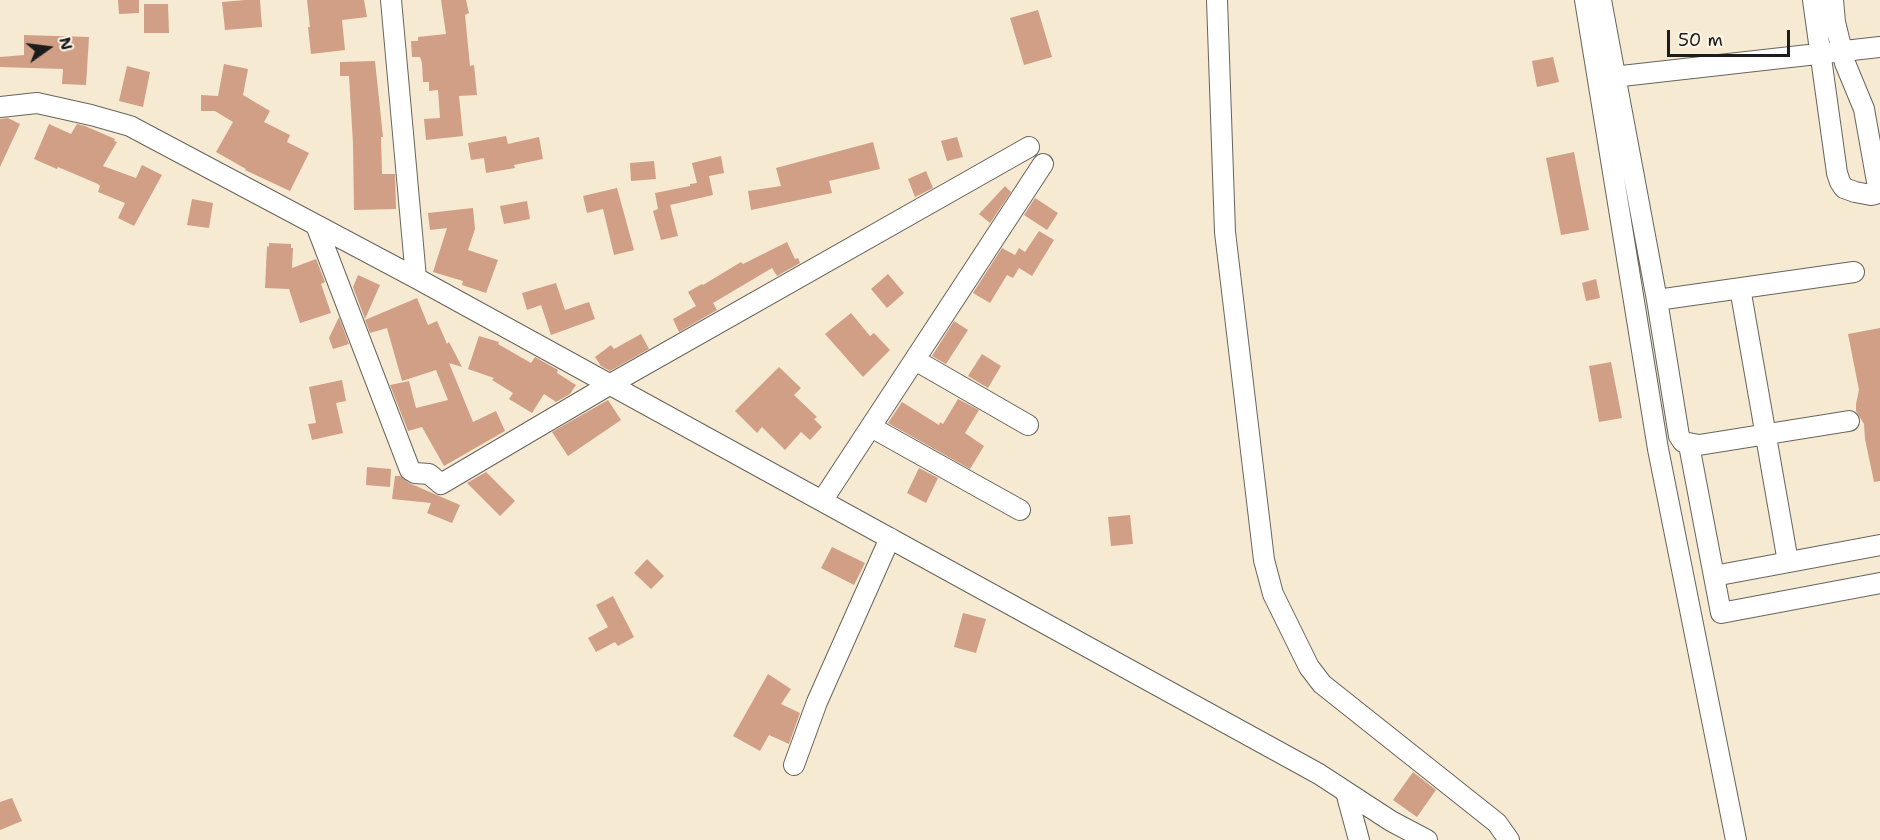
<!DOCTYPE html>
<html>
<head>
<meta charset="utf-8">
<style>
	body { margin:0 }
	#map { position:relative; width:1880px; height:840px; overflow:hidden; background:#f6ead2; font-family:"Shantell Sans",sans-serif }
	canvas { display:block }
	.north { position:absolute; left:18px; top:18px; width:60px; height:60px; -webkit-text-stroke:4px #fcf5e5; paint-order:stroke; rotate:76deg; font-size:16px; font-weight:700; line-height:24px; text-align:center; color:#1c1c1c }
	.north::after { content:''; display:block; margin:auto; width:21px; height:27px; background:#1c1c1c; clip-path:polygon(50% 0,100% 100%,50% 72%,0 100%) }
	.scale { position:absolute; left:1667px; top:30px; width:123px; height:27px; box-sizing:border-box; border:3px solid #1c1c1c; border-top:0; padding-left:8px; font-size:18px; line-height:21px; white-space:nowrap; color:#1c1c1c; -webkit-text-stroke:4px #fcf5e5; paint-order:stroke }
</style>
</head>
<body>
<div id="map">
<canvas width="1880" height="840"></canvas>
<div class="north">N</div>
<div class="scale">50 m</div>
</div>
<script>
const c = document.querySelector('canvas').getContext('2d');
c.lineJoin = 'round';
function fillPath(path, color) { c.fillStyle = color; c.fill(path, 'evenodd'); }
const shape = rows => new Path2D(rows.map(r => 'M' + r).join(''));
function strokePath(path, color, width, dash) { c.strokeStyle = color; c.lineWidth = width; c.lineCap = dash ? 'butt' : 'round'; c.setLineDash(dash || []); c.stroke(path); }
fillPath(shape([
	[118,0,139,0,139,13,119,14],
	[246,0,260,0,262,27,225,30,222,2],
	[307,0,364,0,367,17,342,20,345,50,311,54,308,27,310,27],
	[441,0,466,0,469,13,465,15,470,66,474,65,477,95,459,96,463,136,426,140,424,119,440,118,438,90,429,91,429,82,423,82,422,63,420,57,412,57,411,41,418,41,418,37,446,34],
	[144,4,168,4,169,33,144,33],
	[1038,10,1052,57,1024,65,1010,18],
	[24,35,89,37,86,85,62,84,63,69,0,67,0,57,24,55],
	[1553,57,1559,82,1537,87,1532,61],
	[375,61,383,137,381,137,382,174,395,174,396,209,354,210,353,144,349,76,340,76,340,62],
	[224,64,248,69,243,95,270,111,264,122,290,135,287,142,309,153,290,191,245,170,246,169,216,152,233,122,215,111,201,111,201,95,218,96],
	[127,66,150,72,143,107,119,101],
	[8,118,20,124,0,167,0,119],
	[49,124,71,134,77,124,85,126,115,139,114,141,117,142,103,166,136,178,142,165,162,175,134,226,118,218,125,203,98,192,100,186,98,184,58,167,57,169,34,159],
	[506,136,508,144,539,137,543,159,514,165,515,168,486,173,484,158,471,160,468,143],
	[957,137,963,157,947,161,941,141],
	[873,142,880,169,829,181,832,193,751,210,748,191,781,186,776,168],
	[1574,152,1589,230,1561,235,1546,158],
	[721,156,724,173,709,176,713,195,670,205,678,236,661,240,653,211,658,209,655,193,690,186,690,184,697,183,692,163],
	[654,161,656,179,631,181,630,163],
	[926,171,933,188,915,197,908,179],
	[1005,186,1011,192,990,223,979,214],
	[617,188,634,250,614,255,603,209,587,213,583,196],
	[1035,198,1058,213,1047,230,1024,215],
	[192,199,213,203,209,228,187,225],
	[527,201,530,219,504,224,500,206],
	[473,208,475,229,468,250,498,260,486,293,462,285,463,281,433,272,447,228,430,230,428,213],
	[1039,231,1054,240,1032,276,1019,268,1013,278,1007,275,990,303,973,293,1002,248,1015,255,1019,248,1025,252],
	[787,242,795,259,798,258,800,263,777,276,772,268,713,303,717,310,679,332,673,319,696,306,688,292,702,284,703,285,741,262,743,264],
	[269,243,291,244,291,248,293,248,292,268,316,259,325,282,321,284,331,313,300,323,289,289,265,288,267,246,269,247],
	[888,274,904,293,887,308,871,289],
	[358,275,380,285,365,319,353,287],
	[1596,279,1600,298,1586,301,1582,283],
	[556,283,565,310,589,302,595,319,551,335,541,305,527,310,522,293],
	[417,298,428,325,437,321,447,344,449,342,462,367,449,363,473,422,496,411,505,431,444,466,422,427,408,431,390,385,409,381,416,408,448,400,436,370,402,381,387,328,370,333,365,320],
	[851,313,870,336,874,333,890,350,863,377,825,334],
	[339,317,349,344,333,349,329,338],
	[954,321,968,330,946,364,932,356],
	[1880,328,1880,481,1874,482,1865,439,1864,424,1856,411,1856,404,1859,390,1848,334],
	[641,334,649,349,610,371,601,366,595,357,611,345,614,349],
	[479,336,499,342,498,344,531,363,535,357,558,370,557,373,576,385,570,394,556,402,544,394,532,413,509,399,513,393,492,380,494,378,468,369],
	[982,354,1001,366,988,388,968,376],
	[1611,362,1622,418,1599,422,1589,366],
	[779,367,801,388,794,395,817,417,814,419,822,427,810,440,801,432,785,450,762,427,757,433,735,411],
	[342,380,346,401,336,403,343,433,312,440,308,424,316,423,309,387],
	[958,399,979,410,965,433,984,446,970,469,888,423,902,402,939,425,940,422,943,424],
	[608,400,621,420,568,456,552,432],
	[367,467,391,469,390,487,366,485],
	[919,468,938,478,926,503,907,493],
	[486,472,515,501,500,516,467,483],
	[395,476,400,476,409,483,460,505,452,523,427,513,431,503,392,499],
	[1130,515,1133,544,1111,546,1108,517],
	[832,547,865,563,854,585,821,568],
	[647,559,664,576,651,589,634,573],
	[613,596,634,637,618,646,615,642,596,652,588,638,608,627,596,605],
	[963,613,986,619,976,653,954,647],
	[768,674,791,689,781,704,800,713,789,744,769,735,760,751,733,736],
	[1413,772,1436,790,1417,817,1393,800],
	[12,798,22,821,0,830,0,802]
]), '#d09f86');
const minor = shape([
	[391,0,416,278],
	[1217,0,1225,232,1264,560,1273,594,1309,667,1322,684,1497,823,1509,840],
	[1585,0,1658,449,1736,840],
	[1601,0,1657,300,1854,272],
	[1813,0,1837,173,1840,182,1844,188,1855,192,1871,195,1879,193,1864,109,1845,63,1835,22,1833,0],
	[1604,78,1880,47],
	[0,107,37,103,91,115,130,126,416,278,1319,774,1391,821,1427,840],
	[316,225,410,470,415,473,429,474,441,484,609,385,1029,147],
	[1740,288,1788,562],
	[1657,300,1679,436,1683,442,1699,445,1849,421],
	[915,360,1028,425],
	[871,427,1020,510],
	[1689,445,1721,613,1880,583],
	[822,501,1043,164],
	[1714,576,1880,545],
	[794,765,817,702,890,538],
	[1346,792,1359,840]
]);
strokePath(minor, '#68645c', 22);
strokePath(minor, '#fff', 20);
</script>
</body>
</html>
